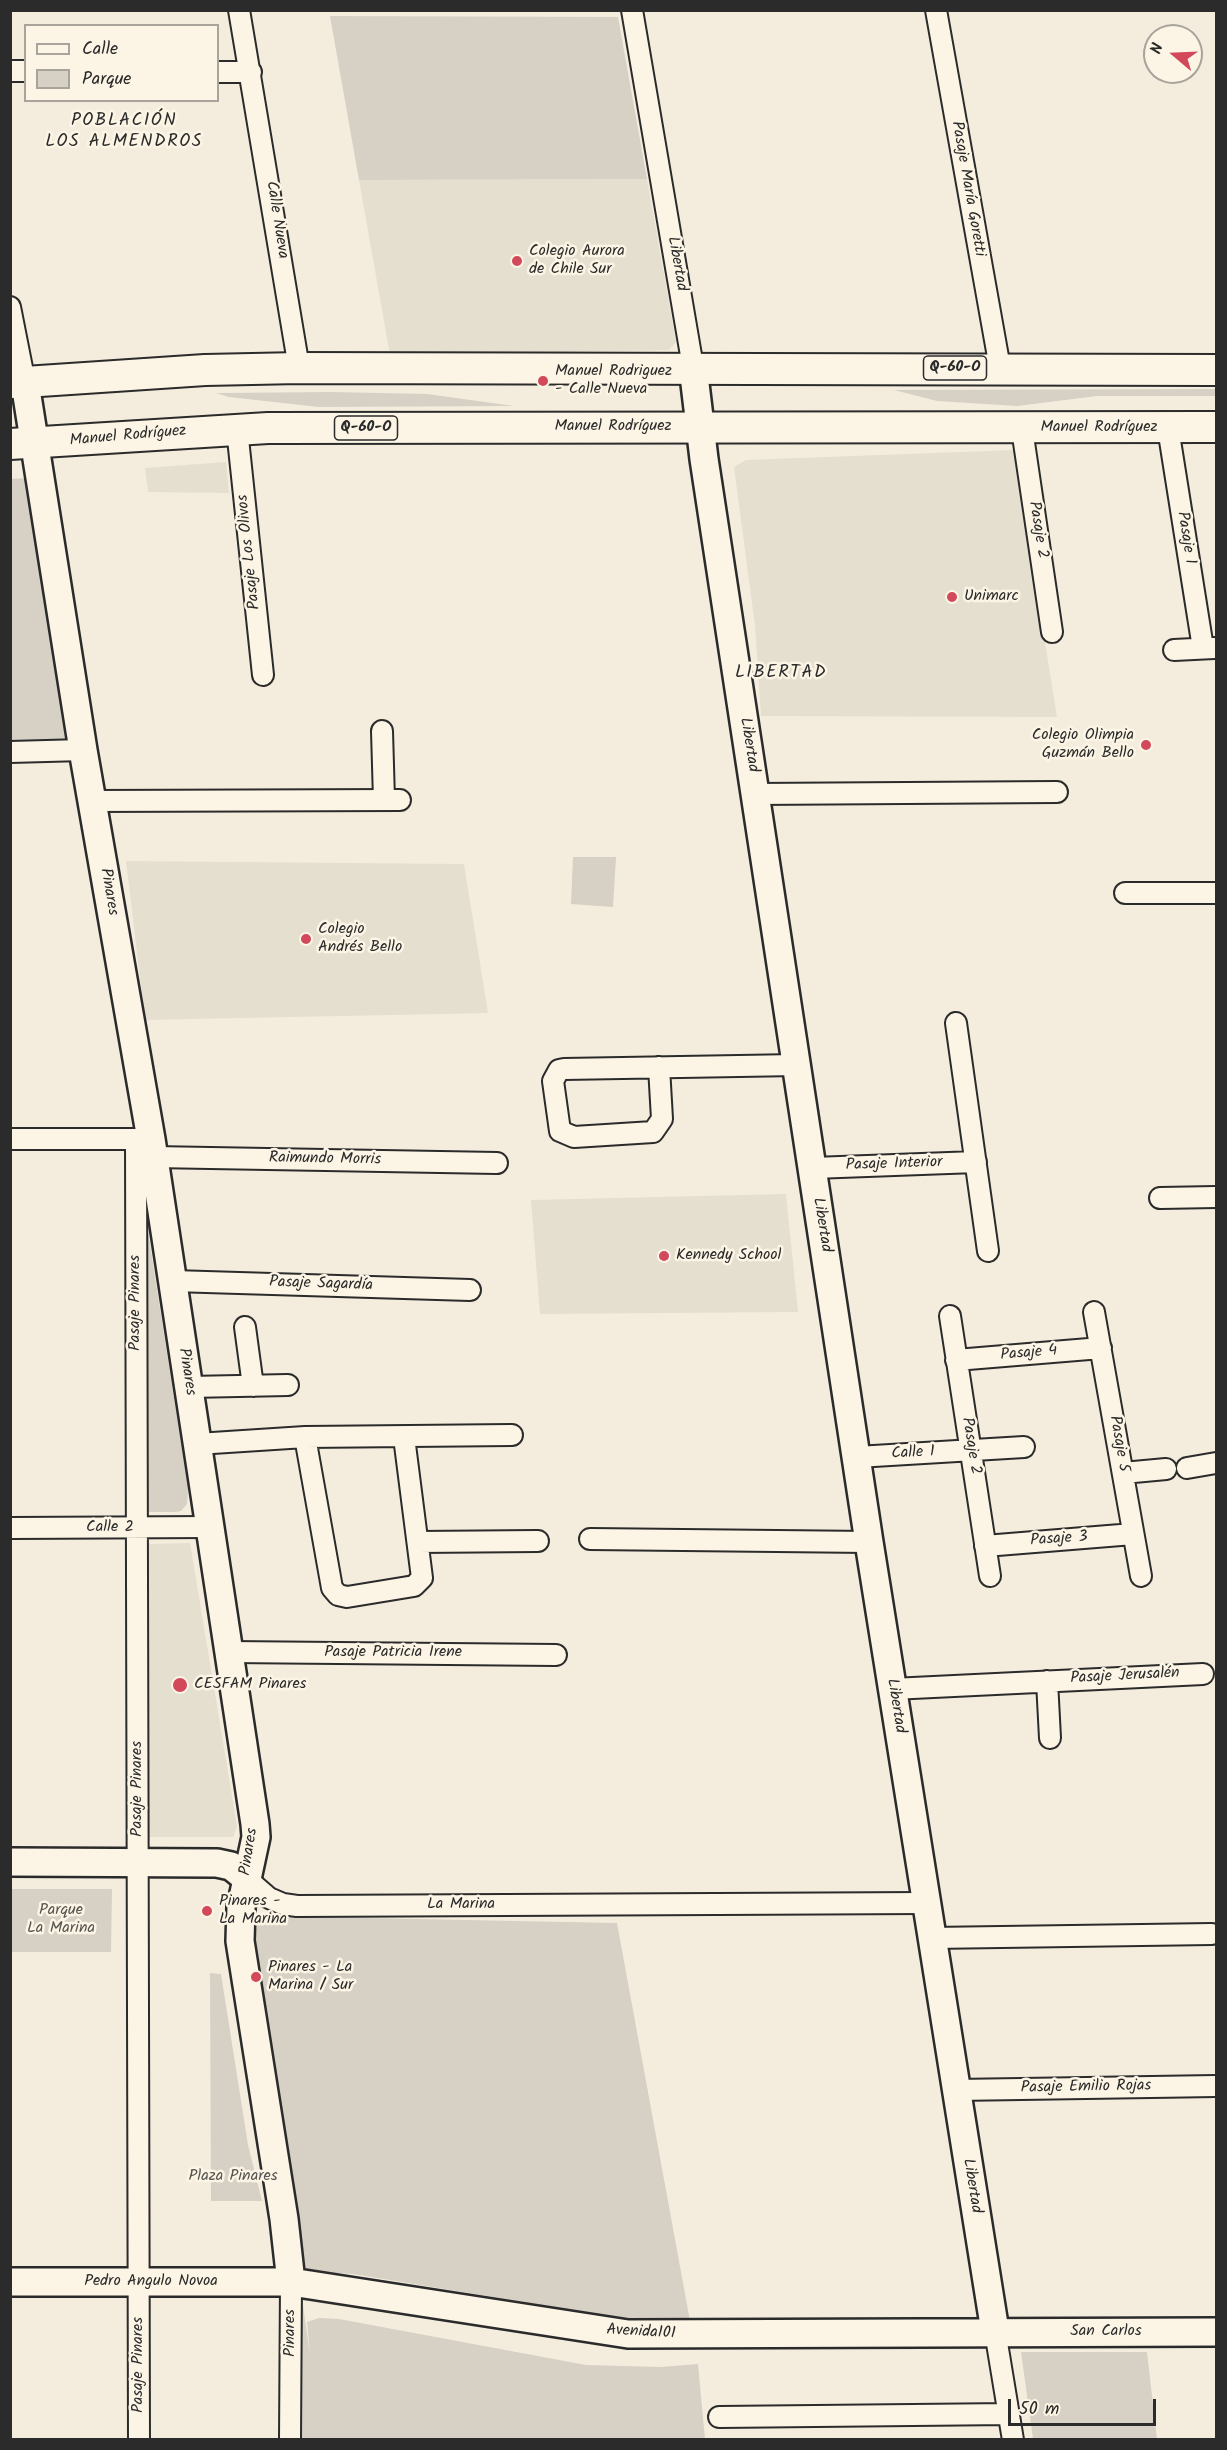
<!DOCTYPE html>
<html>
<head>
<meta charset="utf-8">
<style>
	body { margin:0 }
	#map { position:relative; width:1227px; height:2450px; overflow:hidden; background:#f4edde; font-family:Kalam,sans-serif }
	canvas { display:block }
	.frame { position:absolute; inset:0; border:12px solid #2b2b2b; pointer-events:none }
	.legend { position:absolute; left:24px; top:24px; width:195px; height:78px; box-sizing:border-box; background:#fcf5e5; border:2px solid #a8a49b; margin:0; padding:8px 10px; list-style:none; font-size:18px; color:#2b2b2b }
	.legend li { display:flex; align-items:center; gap:12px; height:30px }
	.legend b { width:30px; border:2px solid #a8a49b }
	.north { position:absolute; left:1143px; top:24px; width:60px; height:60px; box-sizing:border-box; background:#fcf5e5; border:2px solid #a8a49b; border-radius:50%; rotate:289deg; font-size:16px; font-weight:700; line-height:24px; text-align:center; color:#2b2b2b }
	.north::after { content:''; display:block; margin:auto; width:21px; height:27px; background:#d1495b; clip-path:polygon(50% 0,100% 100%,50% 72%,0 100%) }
	.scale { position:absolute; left:1008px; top:2399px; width:148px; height:27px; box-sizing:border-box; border:3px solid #2b2b2b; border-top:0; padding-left:8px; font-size:18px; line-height:21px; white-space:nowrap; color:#2b2b2b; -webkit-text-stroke:4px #fcf5e5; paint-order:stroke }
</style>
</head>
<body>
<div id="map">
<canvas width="1227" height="2450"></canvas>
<div class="frame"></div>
<ul class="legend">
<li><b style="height:8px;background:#fcf5e5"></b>Calle</li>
<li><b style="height:16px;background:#d6d1c4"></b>Parque</li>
</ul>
<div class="north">N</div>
<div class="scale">50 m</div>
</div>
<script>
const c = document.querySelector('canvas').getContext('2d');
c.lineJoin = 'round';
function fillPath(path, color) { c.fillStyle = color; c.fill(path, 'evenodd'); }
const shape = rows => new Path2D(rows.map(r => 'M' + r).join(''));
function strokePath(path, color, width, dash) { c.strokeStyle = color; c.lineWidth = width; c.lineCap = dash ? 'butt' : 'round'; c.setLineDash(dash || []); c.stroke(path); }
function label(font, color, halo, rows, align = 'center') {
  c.font = font + ' Kalam,sans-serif'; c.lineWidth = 5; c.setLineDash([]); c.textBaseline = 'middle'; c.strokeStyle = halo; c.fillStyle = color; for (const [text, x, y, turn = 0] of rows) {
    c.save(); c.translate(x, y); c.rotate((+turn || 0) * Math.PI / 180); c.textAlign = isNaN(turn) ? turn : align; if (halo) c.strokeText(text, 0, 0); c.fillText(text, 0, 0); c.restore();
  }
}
fillPath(shape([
	[647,179,676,342,669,350,390,355,359,180],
	[1014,450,1057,717,761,716,755,626,734,467,746,460],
	[226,462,229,493,148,492,145,468],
	[126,861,464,864,488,1013,145,1020],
	[786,1194,798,1312,540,1314,531,1200],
	[190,1543,237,1826,233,1837,144,1837,146,1544]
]), '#e5dfd0');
fillPath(shape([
	[330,16,618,17,647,179,359,180],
	[1216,389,1216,396,1097,396,1017,406,937,401,894,390],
	[333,392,427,394,514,406,319,407,229,397,216,393],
	[26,478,67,747,11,746,11,479],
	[573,857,616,857,613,907,571,904],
	[142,1193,188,1488,187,1504,181,1511,176,1512,143,1512],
	[11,1889,112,1889,111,1952,11,1952],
	[264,1916,617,1923,690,2321,651,2323,353,2274,300,2271,251,1928],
	[210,1973,221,1974,248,2145,262,2201,211,2201],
	[300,2285,310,2354,307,2322,319,2318,339,2319,586,2365,661,2367,698,2364,705,2439,301,2439],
	[1021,2352,1147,2352,1157,2439,1033,2439]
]), '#d6d1c4');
const street = shape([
	[239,10,299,368],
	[632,10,693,367],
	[936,10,1000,368],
	[10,71,26,71],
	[218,72,251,72],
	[10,307,25,383],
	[1168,428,1203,648],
	[237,429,263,675],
	[1022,429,1052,632],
	[1174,650,1214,648],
	[382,731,384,800],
	[10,752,83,750],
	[755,794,1057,792],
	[92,801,400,800],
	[1125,893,1216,893],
	[956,1023,988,1251],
	[659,1067,662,1119,653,1132,574,1137,560,1131,553,1081,559,1070,564,1069,797,1065],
	[10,1139,148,1139],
	[136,1139,139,2440],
	[153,1157,497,1163],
	[813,1168,976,1162],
	[1160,1198,1216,1197],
	[173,1281,470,1290],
	[1094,1312,1141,1576],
	[950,1316,990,1576],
	[245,1327,253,1386],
	[956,1360,1101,1348],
	[189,1387,288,1385],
	[305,1437,332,1588,338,1595,347,1597,414,1586,422,1578,404,1437],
	[197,1444,305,1437,512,1435],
	[857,1457,1024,1447],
	[1187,1468,1216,1463],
	[1123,1473,1166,1469],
	[10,1528,210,1527],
	[590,1539,869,1542],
	[418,1542,538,1541],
	[985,1546,1133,1534],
	[229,1652,556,1655],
	[1047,1681,1050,1738],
	[892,1689,1203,1674],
	[246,1878,269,1898,283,1904,297,1906,925,1903],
	[931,1938,1212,1934],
	[956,2090,1216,2086],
	[995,2331,1013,2440],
	[719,2417,1009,2414],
	[290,2440,291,2282]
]);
const secondary = shape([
	[693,367,704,459,869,1542,995,2331],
	[25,383,83,750,151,1139,255,1824,256,1837,241,1907,240,1941,284,2219,291,2282],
	[10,1862,217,1863,231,1866,246,1878],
	[10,2282,291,2282,628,2334,1216,2332]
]);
const primary = shape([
	[10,383,205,370,299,368,1216,370],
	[10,444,268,428,1216,427]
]);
strokePath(street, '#2b2b2b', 24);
strokePath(secondary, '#2b2b2b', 32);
strokePath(primary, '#2b2b2b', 34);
strokePath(street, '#fcf5e5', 20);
strokePath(secondary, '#fcf5e5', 27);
strokePath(primary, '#fcf5e5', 30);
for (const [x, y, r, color] of [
	[517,261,6,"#d1495b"],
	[543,381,6,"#d1495b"],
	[952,597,6,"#d1495b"],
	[1146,745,6,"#d1495b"],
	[306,939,6,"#d1495b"],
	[664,1256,6,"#d1495b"],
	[180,1685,8,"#d1495b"],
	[207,1911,6,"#d1495b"],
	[256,1977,6,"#d1495b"]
]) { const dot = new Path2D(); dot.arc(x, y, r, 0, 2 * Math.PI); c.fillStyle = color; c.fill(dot); strokePath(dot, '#fcf5e5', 2); }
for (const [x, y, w] of [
	[955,368,63],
	[366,428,63]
]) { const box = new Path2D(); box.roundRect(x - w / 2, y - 12, w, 24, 4.5); c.fillStyle = '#fcf5e5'; c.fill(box); strokePath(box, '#2b2b2b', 1.5); }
label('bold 15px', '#2b2b2b', null, [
	["Q-60-O",955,368],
	["Q-60-O",366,428]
]);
label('16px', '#2b2b2b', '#fcf5e5', [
	["Pasaje María Goretti",967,189,80],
	["Calle Nueva",276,220,81],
	["Libertad",676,264,80],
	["Manuel Rodríguez",613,427],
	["Manuel Rodríguez",1099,428],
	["Manuel Rodríguez",128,437,-5],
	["Pasaje 2",1037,530,81],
	["Pasaje 1",1185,538,81],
	["Pasaje Los Olivos",250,552,-96],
	["Libertad",748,745,81],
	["Pinares",108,892,80],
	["Raimundo Morris",325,1160,1],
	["Pasaje Interior",894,1165,-2],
	["Libertad",821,1225,81],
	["Pasaje Sagardía",321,1285,2],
	["Pasaje Pinares",136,1303,-90],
	["Pasaje 4",1029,1354,-5],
	["Pinares",186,1372,81],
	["Pasaje 5",1118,1444,80],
	["Pasaje 2",970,1446,81],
	["Calle 1",913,1454,-3],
	["Calle 2",110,1528],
	["Pasaje 3",1059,1540,-4],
	["Pasaje Patricia Irene",393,1653],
	["Pasaje Jerusalén",1125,1677,-3],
	["Libertad",895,1706,81],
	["Pasaje Pinares",138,1789,-90],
	["Pinares",250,1852,-81],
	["La Marina",461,1905],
	["Pasaje Emilio Rojas",1086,2088,-1],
	["Libertad",971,2186,81],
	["Pedro Angulo Novoa",151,2282],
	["San Carlos",1106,2332],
	["Pinares",291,2333,-90],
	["Avenida101",641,2333,3],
	["Pasaje Pinares",139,2365,-90]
]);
label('16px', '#2b2b2b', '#fcf5e5', [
	["Colegio Aurora",529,252],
	["de Chile Sur",529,270],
	["Manuel Rodriguez",555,372],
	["- Calle Nueva",555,390],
	["Unimarc",964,597],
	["Colegio Olimpia",1134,736,"right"],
	["Guzmán Bello",1134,754,"right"],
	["Colegio",318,930],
	["Andrés Bello",318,948],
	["Kennedy School",676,1256],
	["CESFAM Pinares",194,1685],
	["Pinares -",219,1902],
	["La Marina",219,1920],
	["Pinares - La",268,1968],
	["Marina / Sur",268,1986]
], 'left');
label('16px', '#565451', '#fcf5e5', [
	["Parque",61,1911],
	["La Marina",61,1929],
	["Plaza Pinares",233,2177]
]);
c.letterSpacing = '1.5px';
label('18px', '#2b2b2b', '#fcf5e5', [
	["POBLACIÓN",124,122],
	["LOS ALMENDROS",124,143],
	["LIBERTAD",781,674]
]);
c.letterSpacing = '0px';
</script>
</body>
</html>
